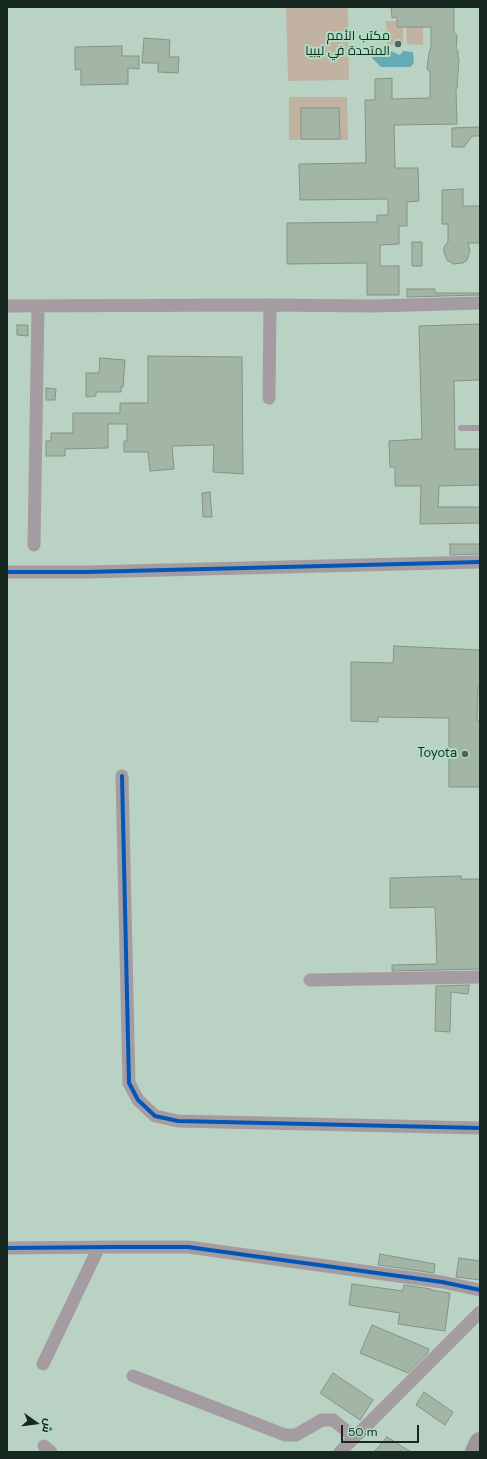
<!DOCTYPE html>
<html>
<head>
<meta charset="utf-8">
<style>
	body { margin:0 }
	#map { position:relative; width:487px; height:1459px; overflow:hidden; background:#bad2c4; font-family:"DM Sans",Cairo,sans-serif }
	canvas { display:block }
	.frame { position:absolute; inset:0; border:8px solid #16281f; pointer-events:none }
	.north { position:absolute; left:16px; top:1403px; width:40px; height:40px; -webkit-text-stroke:3px #afddc3; paint-order:stroke; rotate:104deg; font-size:11px; font-weight:700; line-height:16px; text-align:center; color:#16281f }
	.north::after { content:''; display:block; margin:auto; width:14px; height:18px; background:#16281f; clip-path:polygon(50% 0,100% 100%,50% 72%,0 100%) }
	.scale { position:absolute; left:341px; top:1425px; width:78px; height:18px; box-sizing:border-box; border:2px solid #16281f; border-top:0; padding-left:5px; font-size:12px; line-height:14px; white-space:nowrap; color:#16281f; -webkit-text-stroke:3px #afddc3; paint-order:stroke }
</style>
</head>
<body>
<div id="map">
<canvas width="487" height="1459"></canvas>
<div class="frame"></div>
<div class="north">ش</div>
<div class="scale">50 m</div>
</div>
<script>
const c = document.querySelector('canvas').getContext('2d');
c.lineJoin = 'round';
function fillPath(path, color) { c.fillStyle = color; c.fill(path, 'evenodd'); }
const shape = rows => new Path2D(rows.map(r => 'M' + r).join(''));
function strokePath(path, color, width, dash) { c.strokeStyle = color; c.lineWidth = width; c.lineCap = dash ? 'butt' : 'round'; c.setLineDash(dash || []); c.stroke(path); }
function label(font, color, halo, rows, align = 'center') {
  c.font = font + ' "DM Sans",Cairo,sans-serif'; c.lineWidth = 4; c.setLineDash([]); c.textBaseline = 'middle'; c.strokeStyle = halo; c.fillStyle = color; for (const [text, x, y, turn = 0] of rows) {
    c.save(); c.translate(x, y); c.rotate((+turn || 0) * Math.PI / 180); c.textAlign = isNaN(turn) ? turn : align; if (halo) c.strokeText(text, 0, 0); c.fillText(text, 0, 0); c.restore();
  }
}
fillPath(shape([
	[286,7,348,7,349,80,288,81],
	[386,21,403,21,403,45,387,45],
	[406,27,423,27,423,45,407,44],
	[289,97,347,97,348,140,289,140]
]), '#c2b2a1');
fillPath(shape([
	[383,48,400,55,403,51,413,52,414,63,410,67,381,67,372,58,375,52]
]), '#64aab7');
const building = shape([
	[391,7,454,7,454,33,457,35,456,50,458,51,458,58,459,58,457,88,456,90,457,124,394,125,395,168,418,168,419,201,407,202,407,226,399,226,399,244,380,245,380,266,399,266,399,295,367,295,367,263,287,264,287,223,377,222,377,215,388,215,388,199,300,200,299,164,366,163,365,100,375,100,375,79,392,78,392,99,430,98,430,72,427,69,429,53,431,48,431,27,397,27,397,17,392,18,391,7],
	[144,38,170,40,169,57,179,57,178,73,158,72,158,63,142,63,144,38],
	[122,46,122,56,139,56,139,69,128,68,128,84,81,85,81,69,75,70,75,47,122,46],
	[301,108,339,108,340,139,301,139,301,108],
	[480,127,480,136,472,136,464,147,452,147,452,128,480,127],
	[463,189,463,206,480,206,480,243,468,243,470,251,467,260,463,263,454,264,447,260,444,252,444,247,448,242,448,224,442,224,442,190,463,189],
	[412,242,422,242,422,266,412,266,412,242],
	[407,289,435,289,435,293,480,293,480,295,407,297,407,289],
	[480,324,480,380,454,381,455,449,480,449,480,485,439,486,438,507,480,507,480,523,420,524,421,486,395,486,395,467,390,467,389,441,422,439,419,326,480,324],
	[17,325,28,325,28,336,17,335,17,325],
	[148,356,242,357,243,474,213,472,214,445,172,446,174,469,150,471,148,452,124,452,124,441,127,441,127,424,108,424,108,448,65,449,65,456,46,456,46,441,51,441,51,433,73,433,73,413,120,413,120,403,148,403,148,356],
	[100,358,125,360,123,387,121,387,121,392,96,392,96,396,86,397,86,373,99,373,100,358],
	[46,388,56,389,55,400,46,400,46,388],
	[210,492,212,517,203,517,202,493,210,492],
	[450,544,480,544,480,554,450,555,450,544],
	[394,646,480,650,480,687,478,687,477,721,480,721,480,787,449,787,449,718,378,717,378,722,351,721,351,662,393,663,394,646],
	[461,876,461,879,480,879,480,969,392,971,392,965,437,964,435,907,390,908,390,878,461,876],
	[469,985,468,994,451,992,450,1032,435,1031,436,986,469,985],
	[380,1254,435,1264,434,1273,378,1265,380,1254],
	[459,1258,480,1261,480,1280,456,1277,459,1258],
	[352,1284,403,1291,404,1285,431,1289,431,1290,450,1293,445,1331,398,1324,400,1313,349,1305,352,1284],
	[372,1325,429,1349,427,1354,408,1373,360,1353,372,1325],
	[333,1373,373,1400,360,1420,320,1393,333,1373],
	[424,1392,453,1412,445,1425,416,1405,424,1392],
	[387,1437,411,1452,374,1452,387,1437]
]);
fillPath(building, '#a3b6a5');
strokePath(building, '#839386', 1);
strokePath(shape([
	[461,428,480,428]
]), '#a59ca2', 6);
strokePath(shape([
	[7,306,267,305,374,306,480,303],
	[269,398,270,305],
	[34,545,38,307],
	[7,572,87,572,480,562],
	[122,776,129,1083,138,1100,155,1116,178,1121,480,1128],
	[310,980,480,977],
	[7,1248,114,1247,188,1247,442,1282,480,1290],
	[43,1364,99,1247],
	[133,1376,285,1435,296,1435,322,1420,333,1420,354,1437],
	[44,1446,51,1452],
	[340,1452,480,1312]
]), '#a59ca2', 13);
strokePath(shape([
	[476,1452,480,1443]
]), '#9b969b', 22);
strokePath(shape([
	[7,572,87,572,480,562],
	[122,776,129,1083,138,1100,155,1116,178,1121,480,1128],
	[7,1248,114,1247,188,1247,442,1282,480,1290]
]), '#0057b8', 4);
for (const [x, y, r, color] of [
	[398,44,4,"#4f6459"],
	[465,754,4,"#4f6459"]
]) { const dot = new Path2D(); dot.arc(x, y, r, 0, 2 * Math.PI); c.fillStyle = color; c.fill(dot); strokePath(dot, '#afddc3', 1.5); }
label('13px', '#16281f', '#afddc3', [
	["مكتب الأمم",390,37],
	["المتحدة في ليبيا",390,52],
	["Toyota",457,754]
], 'right');
</script>
</body>
</html>
